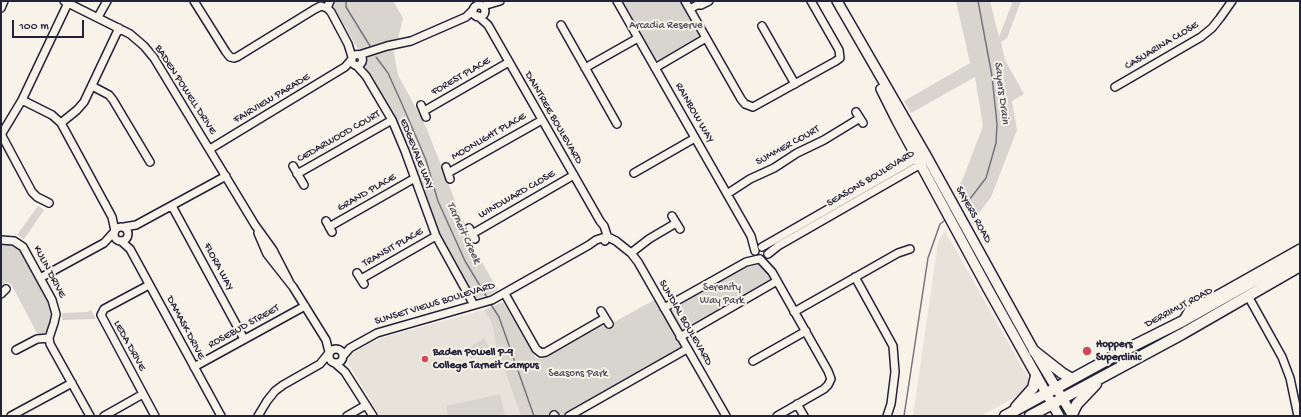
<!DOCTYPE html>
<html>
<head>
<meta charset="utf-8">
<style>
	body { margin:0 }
	#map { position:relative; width:1301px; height:417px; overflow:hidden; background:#f7f3e8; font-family:"Gochi Hand",sans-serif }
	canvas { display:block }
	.frame { position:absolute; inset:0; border:2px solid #22223b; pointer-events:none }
	.scale { position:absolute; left:12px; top:20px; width:72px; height:18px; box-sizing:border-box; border:2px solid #22223b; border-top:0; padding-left:5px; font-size:12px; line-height:14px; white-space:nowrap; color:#22223b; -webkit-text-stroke:3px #f7f3e8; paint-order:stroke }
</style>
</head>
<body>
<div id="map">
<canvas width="1301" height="417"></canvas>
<div class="frame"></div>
<div class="scale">100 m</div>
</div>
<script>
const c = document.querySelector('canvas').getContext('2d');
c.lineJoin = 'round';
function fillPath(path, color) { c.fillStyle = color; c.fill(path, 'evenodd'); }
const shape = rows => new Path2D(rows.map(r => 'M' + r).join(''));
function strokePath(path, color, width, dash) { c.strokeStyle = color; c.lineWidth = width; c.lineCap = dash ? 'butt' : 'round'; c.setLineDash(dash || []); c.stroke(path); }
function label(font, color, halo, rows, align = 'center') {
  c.font = font + ' "Gochi Hand",sans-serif'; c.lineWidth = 4; c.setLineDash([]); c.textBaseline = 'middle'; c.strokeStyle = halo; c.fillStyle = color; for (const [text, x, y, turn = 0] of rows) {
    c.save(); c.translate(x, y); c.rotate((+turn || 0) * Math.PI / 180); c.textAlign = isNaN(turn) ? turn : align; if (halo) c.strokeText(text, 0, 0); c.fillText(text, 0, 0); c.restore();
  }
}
fillPath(shape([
	[945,231,1030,381,1028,390,981,416,913,416,938,242],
	[484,310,492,324,496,346,521,416,380,416,348,363,350,355,372,342,388,336]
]), '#e7e3db');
fillPath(shape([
	[335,1,393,1,403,18,398,39,383,42,363,50,358,49,333,6],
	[622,1,680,1,699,34,698,37,659,60,656,59],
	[956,1,990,1,999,37,1013,1,1021,1,1007,38,1001,42,1005,60,1024,94,1012,101,1017,130,991,197,973,221,955,190,962,181,983,126,975,77,911,113,904,101,970,63],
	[393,48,398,75,418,112,426,127,461,216,473,240,472,245,498,290,491,294,474,299,446,250,366,69,365,63,367,58,376,53],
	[38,206,44,210,24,239,17,235],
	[6,241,19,246,50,300,54,316,47,334,41,336,37,333,11,284,7,282,1,286,1,242],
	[758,262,771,276,771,281,685,331,680,330,670,313,671,309,673,306,748,264],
	[656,299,681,344,681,349,566,416,557,413,552,416,521,416,496,346,492,324,484,310,503,302,536,358,542,359,602,325,607,326],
	[91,310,96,319,62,320,62,313,87,312],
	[484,338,489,347,471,359,465,350],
	[500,394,505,416,448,416,446,406]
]), '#d8d5cf');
strokePath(shape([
	[346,1,346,7,370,46],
	[376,57,388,73,402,104,426,160,438,201,465,261,488,299],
	[966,204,986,178,996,143,997,124,992,76,978,1],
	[490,303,499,317,534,416],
	[904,416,928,258,940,224,944,221]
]), '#76747f', 1.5);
const minor = shape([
	[64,1,130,34,144,46,154,58,255,225,273,250,289,281],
	[194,1,226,52,230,57,234,58,237,57,315,9,321,6,327,8],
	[330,1,327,8,331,12,348,44,352,57],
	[617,1,751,236,755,251],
	[685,1,741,99,745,104,753,107,836,61,840,58,839,50,811,1],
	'473 11a6 6 0 1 1 12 0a6 6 0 1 1-12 0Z',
	[483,6,500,1],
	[1,8,4,1],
	[690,9,697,5,701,5,709,1],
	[478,16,488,25,600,221,604,226,607,235,605,241],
	[98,17,107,1],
	[561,25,617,124],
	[762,26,795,84],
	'351.5 60a5.5 5.5 0 1 1 11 0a5.5 5.5 0 1 1-11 0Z',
	[359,55,387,46,411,41,466,17,473,10],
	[357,66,366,76,392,120,405,151,436,236,474,305],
	[585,68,638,38],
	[655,68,706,38],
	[92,86,109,95,113,100,150,162],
	[1115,87,1201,37,1212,28,1220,18,1232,1],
	[22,100,52,115,61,123,112,217,115,231],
	[421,105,426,117],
	[424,111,509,62],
	[856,112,863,123],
	[61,123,77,110,84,102,119,28],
	[1,134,32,192,37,197,49,203],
	[1,135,22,100,68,3],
	[210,149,345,67,352,59],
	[293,166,304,185],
	[446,167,450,179],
	[448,173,542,120],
	[634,173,695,138],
	[297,174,392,120],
	[727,194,750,179,774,168,797,153,824,140,860,118],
	[172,206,244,339],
	[672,216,680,229],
	[326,221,332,232],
	[124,227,136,225,226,176],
	[329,227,415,178],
	'114 234a7 7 0 1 1 14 0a7 7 0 1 1-14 0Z',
	[469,228,475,239],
	[258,233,267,254,293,287,326,340,329,352],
	[472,234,574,175],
	[1,240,14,241,23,247,52,300,56,314,54,323,49,338,50,344,90,416],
	[121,241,130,249,221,416],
	[762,247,917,158,921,157],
	[631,253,649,239,676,223],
	[768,254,778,246,921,164,923,162],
	[760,259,772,272,828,371,831,379,828,385,824,389,777,416],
	[357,273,364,284],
	[855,277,893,346,895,372,891,404,887,416],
	[40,278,104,243,114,232],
	[361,279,436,236],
	[149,285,104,309,101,315,155,416],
	[1,294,6,289],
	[505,294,536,349,541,353,546,352,605,318],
	[1248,296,1282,357,1290,378,1298,416],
	[664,308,746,262,759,259],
	[601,311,609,324],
	[794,312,898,253,910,249],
	[1183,320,1188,311,1300,248],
	[680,337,777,281],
	'329 356a7 7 0 1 1 14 0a7 7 0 1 1-14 0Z',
	[16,350,37,339,49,338],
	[343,356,350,348,377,333,492,300,589,245,596,240,605,237,610,238,616,241,631,253,638,262,726,416],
	[753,361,806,331],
	[336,364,345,372,373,416],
	[194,367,305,306],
	[797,404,804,416],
	[554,415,555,416],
	[11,416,72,383],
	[104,416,143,394],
	[258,416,267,401,275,391,283,385,320,364,328,354],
	[347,416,366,405],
	[569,416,687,349]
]);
const major = shape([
	[837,1,927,157,1034,351,1073,416],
	[881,89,897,121,988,289,1059,416]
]);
const highway = shape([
	[1034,351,1062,373,1072,379],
	[1016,407,1033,388,1036,376],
	[1072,414,1077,404,1096,384],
	[1005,416,1127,349,1183,321,1300,255],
	[1030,416,1182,334,1300,266]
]);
strokePath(minor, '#22223b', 10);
strokePath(major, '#22223b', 12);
strokePath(highway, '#22223b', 13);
strokePath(minor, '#f7f3e8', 7);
strokePath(major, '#f7f3e8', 9);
strokePath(highway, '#f7f3e8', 10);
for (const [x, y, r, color] of [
	[1087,351,5,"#d1495b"],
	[425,359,4,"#d1495b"]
]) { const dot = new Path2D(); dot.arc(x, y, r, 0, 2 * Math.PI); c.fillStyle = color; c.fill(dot); strokePath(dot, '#f7f3e8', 1.5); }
label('11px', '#504f60', '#f7f3e8', [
	["Arcadia Reserve",666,26],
	["Serenity",722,288],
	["Way Park",722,301],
	["Seasons Park",578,374]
]);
label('11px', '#22223b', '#f7f3e8', [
	["CASUARINA CLOSE",1162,46,-31],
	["FOREST PLACE",461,77,-30],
	["BADEN POWELL DRIVE",185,90,57],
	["FAIRVIEW PARADE",272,99,-31],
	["RAINBOW WAY",694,113,60],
	["DAINTREE BOULEVARD",553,118,60],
	["CEDARWOOD COURT",339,137,-30],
	["MOONLIGHT PLACE",489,137,-30],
	["SUMMER COURT",788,146,-29],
	["EDGEVALE WAY",416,154,68],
	["SEASONS BOULEVARD",871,179,-31],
	["GRAND PLACE",367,193,-30],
	["WINDWARD CLOSE",517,195,-30],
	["SAYERS ROAD",973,215,61],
	["TRANSIT PLACE",393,248,-30],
	["FLORA WAY",218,267,62],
	["KULIN DRIVE",49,272,62],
	["SUNSET VIEWS BOULEVARD",435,304,-17],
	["DERRIMUT ROAD",1179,308,-28],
	["SUNDIAL BOULEVARD",685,323,60],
	["ROSEBUD STREET",244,327,-29],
	["DAMASK DRIVE",185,328,62],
	["LEDA DRIVE",129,346,61]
]);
label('bold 11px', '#22223b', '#f7f3e8', [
	["Hoppers",1096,345],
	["Superclinic",1096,358],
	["Baden Powell P-9",433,353],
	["College Tarneit Campus",433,366]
], 'left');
label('italic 12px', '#535263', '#f7f3e8', [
	["Sayers Drain",1001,93,83],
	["Tarneit Creek",463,233,65]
]);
</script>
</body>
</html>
